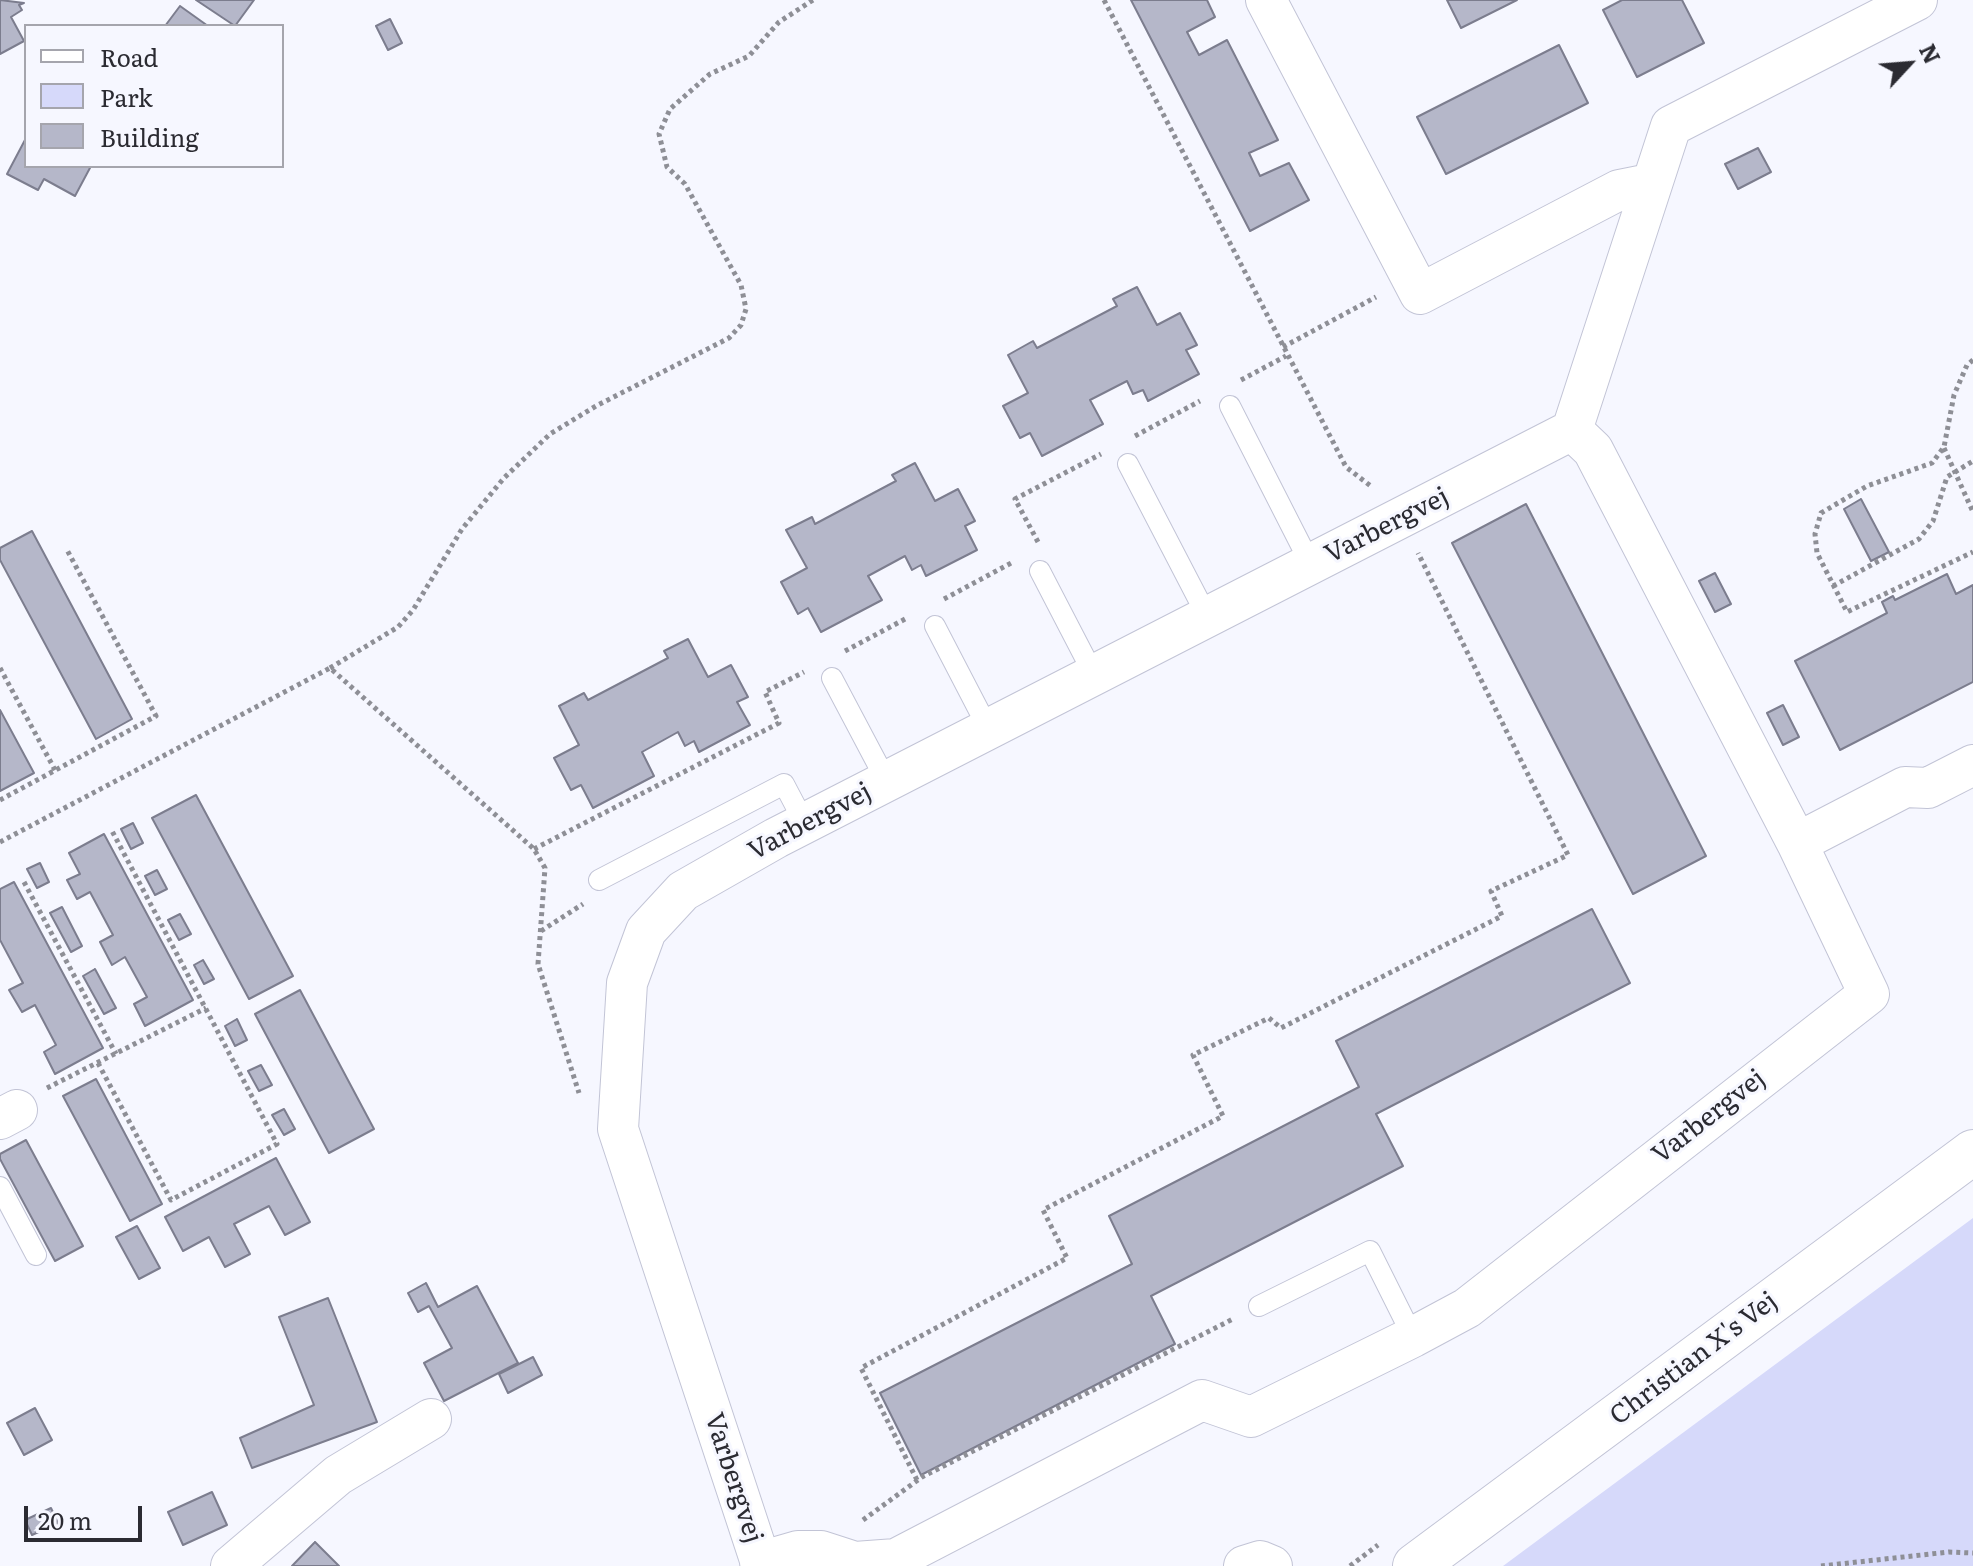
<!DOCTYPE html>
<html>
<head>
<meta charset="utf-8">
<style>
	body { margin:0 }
	#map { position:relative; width:1973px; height:1566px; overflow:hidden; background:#f6f7ff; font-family:Literata,serif }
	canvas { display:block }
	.legend { position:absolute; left:24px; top:24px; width:260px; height:144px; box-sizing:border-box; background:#f6f7ff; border:2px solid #a5a5ad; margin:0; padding:10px 14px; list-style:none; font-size:24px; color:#2b2b32 }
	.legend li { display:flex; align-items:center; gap:16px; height:40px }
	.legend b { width:40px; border:2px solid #a5a5ad }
	.north { position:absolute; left:1869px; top:24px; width:80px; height:80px; -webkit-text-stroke:6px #f6f7ff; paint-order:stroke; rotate:64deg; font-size:22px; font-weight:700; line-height:32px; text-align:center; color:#2b2b32 }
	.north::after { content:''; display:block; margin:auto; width:28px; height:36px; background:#2b2b32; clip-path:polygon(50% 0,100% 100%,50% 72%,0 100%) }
	.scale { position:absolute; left:24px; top:1506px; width:118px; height:36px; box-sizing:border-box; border:4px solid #2b2b32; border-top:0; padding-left:10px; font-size:24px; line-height:28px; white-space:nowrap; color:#2b2b32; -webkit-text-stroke:6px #f6f7ff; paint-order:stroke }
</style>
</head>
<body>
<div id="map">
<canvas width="1973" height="1566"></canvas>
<ul class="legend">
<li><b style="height:10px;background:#fff"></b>Road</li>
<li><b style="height:22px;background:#d6d9fa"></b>Park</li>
<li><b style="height:22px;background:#b5b7c9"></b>Building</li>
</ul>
<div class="north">N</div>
<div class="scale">20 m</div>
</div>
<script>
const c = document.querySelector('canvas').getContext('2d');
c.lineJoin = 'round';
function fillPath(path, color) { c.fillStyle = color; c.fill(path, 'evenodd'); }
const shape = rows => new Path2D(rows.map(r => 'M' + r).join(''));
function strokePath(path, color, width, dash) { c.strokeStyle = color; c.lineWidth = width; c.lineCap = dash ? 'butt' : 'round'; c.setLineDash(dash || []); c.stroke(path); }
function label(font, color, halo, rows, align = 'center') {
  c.font = font + ' Literata,serif'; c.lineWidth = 6; c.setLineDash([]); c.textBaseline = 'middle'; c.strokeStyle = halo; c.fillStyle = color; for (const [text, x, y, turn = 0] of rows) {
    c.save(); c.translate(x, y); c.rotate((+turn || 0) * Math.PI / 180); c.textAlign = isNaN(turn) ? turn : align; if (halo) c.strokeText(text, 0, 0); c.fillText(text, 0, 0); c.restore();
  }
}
fillPath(shape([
	[1973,1218,1973,1566,1503,1566]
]), '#d6d9fa');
const building = shape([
	[0,0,24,3,19,5,22,10,11,17,24,41,0,54,0,0],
	[196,0,254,0,235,26,196,0],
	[1131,0,1207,0,1215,17,1187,32,1199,55,1227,40,1278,140,1249,153,1260,176,1289,163,1309,200,1250,231,1131,0],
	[1447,0,1517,0,1461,28,1447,0],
	[1622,0,1682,0,1704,43,1637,77,1603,10,1622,0],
	[180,6,208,26,165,26,180,6],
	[390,19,402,43,388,50,376,26,390,19],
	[1559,45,1588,103,1446,174,1417,117,1559,45],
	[26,138,26,166,91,166,75,196,44,179,38,190,7,174,26,138],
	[1758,148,1771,172,1738,189,1725,164,1758,148],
	[1137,287,1157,325,1180,313,1197,345,1186,350,1199,374,1148,401,1143,390,1133,394,1127,381,1090,400,1103,424,1042,456,1030,433,1020,438,1003,406,1028,393,1008,355,1033,341,1037,348,1117,306,1113,299,1137,287],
	[915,463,935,501,958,489,975,521,965,526,977,550,926,576,921,565,912,570,905,556,868,576,882,600,821,632,808,608,798,614,781,582,807,568,786,530,812,517,815,524,896,481,892,475,915,463],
	[1861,499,1889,552,1871,561,1844,509,1861,499],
	[1526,504,1706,856,1633,894,1452,543,1526,504],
	[32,531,132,719,96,739,0,560,0,548,32,531],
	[1715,573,1731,604,1715,612,1699,581,1715,573],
	[1947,574,1956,594,1973,585,1973,682,1840,750,1795,661,1887,613,1882,602,1893,596,1895,600,1947,574],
	[688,639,708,677,731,665,748,697,737,702,750,725,699,752,694,741,685,746,678,732,642,752,654,776,593,808,581,785,571,790,554,758,579,745,559,706,584,693,588,700,668,658,664,651,688,639],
	[1783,705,1799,737,1783,745,1767,713,1783,705],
	[0,710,34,773,0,791,0,710],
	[196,795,293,976,249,999,152,818,196,795],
	[133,823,143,843,131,849,121,829,133,823],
	[104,834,193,1000,145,1026,134,1004,147,997,125,957,112,965,100,942,113,935,90,892,77,899,67,880,80,874,69,853,104,834],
	[40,863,49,882,37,888,27,869,40,863],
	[157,870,167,889,155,895,145,876,157,870],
	[14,882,103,1048,55,1074,44,1052,56,1045,35,1005,22,1012,9,990,23,983,0,940,0,889,14,882],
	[62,907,82,946,71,952,50,913,62,907],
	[1592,909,1630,983,1376,1114,1403,1166,1151,1296,1175,1344,921,1475,880,1393,1132,1264,1109,1216,1359,1087,1336,1041,1592,909],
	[180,914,191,934,179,940,168,920,180,914],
	[203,960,214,979,204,984,194,965,203,960],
	[95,969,116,1008,104,1014,83,976,95,969],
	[300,990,374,1129,329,1153,255,1014,300,990],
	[237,1019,247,1040,235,1046,225,1026,237,1019],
	[261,1065,272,1085,259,1091,248,1071,261,1065],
	[96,1079,162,1204,130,1221,63,1096,96,1079],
	[284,1109,295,1129,284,1135,272,1115,284,1109],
	[26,1140,83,1246,55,1261,0,1159,0,1154,26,1140],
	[276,1158,310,1222,285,1235,269,1206,234,1224,250,1254,225,1267,209,1237,183,1251,165,1217,276,1158],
	[137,1226,160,1268,139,1279,116,1237,137,1226],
	[426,1283,438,1307,477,1286,518,1363,444,1401,424,1363,452,1348,429,1306,418,1312,408,1293,426,1283],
	[328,1298,377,1422,252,1468,240,1438,314,1405,279,1317,328,1298],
	[533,1357,542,1375,508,1393,499,1374,533,1357],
	[35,1408,52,1440,24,1455,7,1423,35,1408],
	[212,1492,227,1525,183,1545,168,1512,212,1492],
	[51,1508,58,1523,32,1535,25,1520,51,1508],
	[315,1542,339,1566,292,1566,315,1542]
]);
fillPath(building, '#b5b7c9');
strokePath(building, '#7c7d8e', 2);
const lane = shape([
	[1230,406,1311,565],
	[1128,464,1208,618],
	[1040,571,1095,677],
	[935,626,989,730],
	[832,678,887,782],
	[599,880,784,784,805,824],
	[0,1187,36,1255],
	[1259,1306,1370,1251,1413,1337]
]);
const street = shape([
	[1266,0,1420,294,1619,190,1649,184],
	[1797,843,1905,787,1928,788,1973,765],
	[0,1119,17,1110],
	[760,1562,798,1551,821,1551,855,1562,896,1559,1202,1400,1251,1417,1413,1337,1467,1308,1869,994,1797,843,1593,450,1572,430],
	[231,1566,338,1475,431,1419],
	[762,1566,618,1129,627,983,646,931,683,891,776,838,1572,430,1671,126,1917,0],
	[1244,1566,1260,1561,1272,1566]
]);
const secondary = shape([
	[1415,1566,1973,1152]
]);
strokePath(lane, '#c2c4d6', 22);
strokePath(street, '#c2c4d6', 42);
strokePath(secondary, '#c2c4d6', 46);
strokePath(shape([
	[1104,0,1346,467,1372,487],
	[1283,347,1376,297],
	[1973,360,1967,365,1954,395,1944,447,1932,463,1867,486,1821,513,1815,534,1817,553,1847,612,1973,552],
	[1241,380,1286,356],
	[1135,436,1200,401],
	[1944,448,1973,512],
	[1038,542,1015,499,1101,454],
	[1833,586,1919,539,1933,521,1947,477,1973,461],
	[944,599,1013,562],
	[845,651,907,618],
	[0,668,55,770],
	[330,668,398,627,413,610,462,529,504,478,550,434,596,406,729,338,741,325,746,309,741,285,685,184,667,167,659,134,670,109,710,74,749,56,779,22,813,0],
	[0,800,156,716,66,548],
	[0,842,330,668,534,849,545,868,538,964,579,1093],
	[534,849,779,723,765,692,804,672],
	[24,882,116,1054],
	[541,931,583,904],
	[98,1063,171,1200,277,1144,111,829],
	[47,1088,206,1008],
	[917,1480,861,1368,1067,1258,1043,1210,1223,1116,1193,1055,1269,1018,1281,1028,1502,916,1491,891,1568,855,1418,553],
	[863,1520,922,1477,1233,1319],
	[1350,1566,1378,1545],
	[1821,1566,1949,1552,1973,1553]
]), '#8e8f96', 5, [4, 4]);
strokePath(lane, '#fff', 20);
strokePath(street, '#fff', 40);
strokePath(secondary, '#fff', 44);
label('26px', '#2b2b32', '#f6f7ff', [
	["Varbergvej",1387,526,-27],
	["Varbergvej",810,822,-28],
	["Varbergvej",1709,1117,-38],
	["Christian X's Vej",1694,1359,-37],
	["Varbergvej",733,1478,72]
]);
</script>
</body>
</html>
